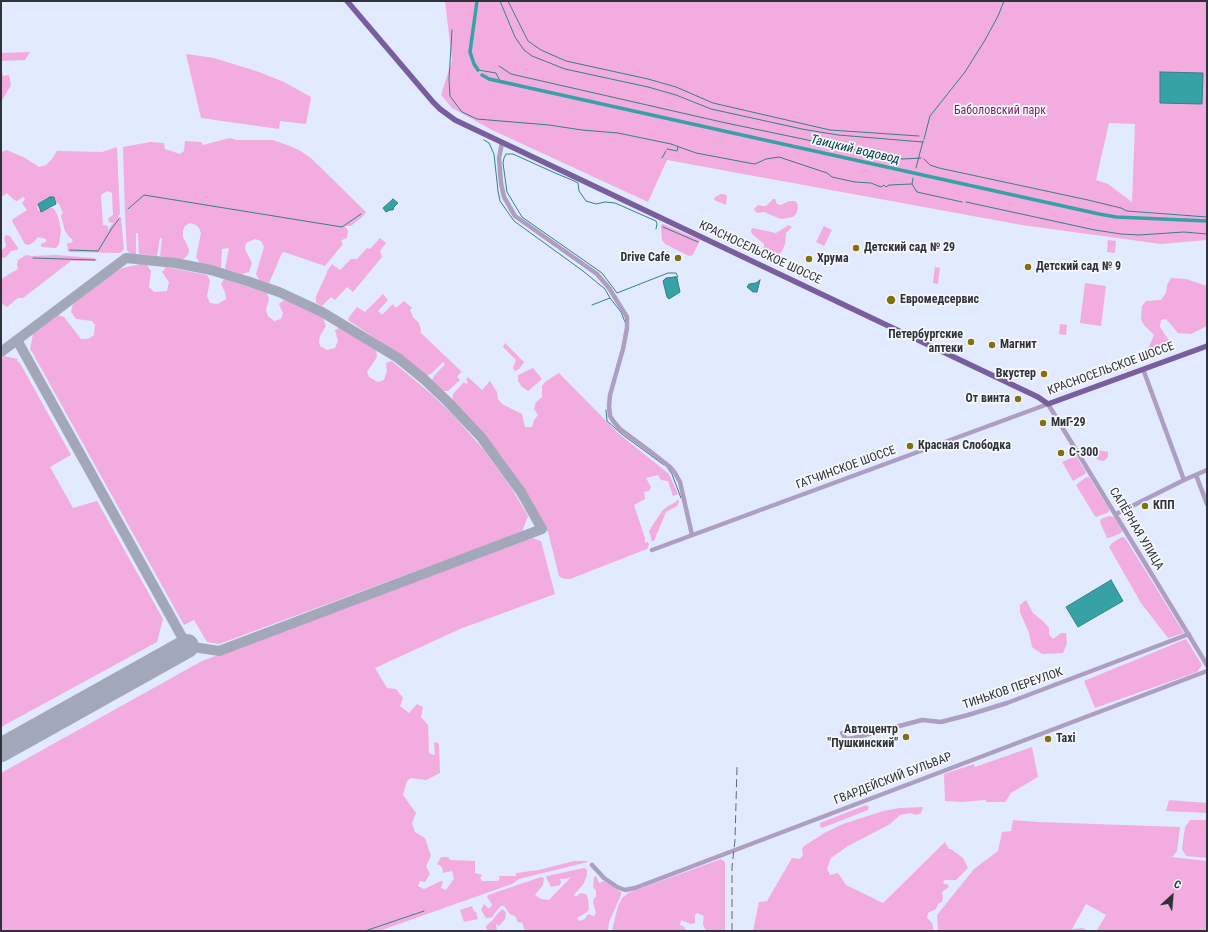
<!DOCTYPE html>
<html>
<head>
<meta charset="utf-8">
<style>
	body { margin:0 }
	#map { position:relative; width:1208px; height:932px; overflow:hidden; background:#e2eaff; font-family:"Roboto Condensed",sans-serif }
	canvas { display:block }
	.frame { position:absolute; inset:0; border:2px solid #2f323a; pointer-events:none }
	.north { position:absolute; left:1152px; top:876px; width:40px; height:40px; -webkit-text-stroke:3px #f6f8fc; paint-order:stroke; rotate:26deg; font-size:11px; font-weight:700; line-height:16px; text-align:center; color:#2f323a }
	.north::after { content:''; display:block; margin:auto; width:14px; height:18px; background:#2f323a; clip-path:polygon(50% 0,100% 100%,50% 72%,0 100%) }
</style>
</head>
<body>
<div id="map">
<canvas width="1208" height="932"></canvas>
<div class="frame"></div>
<div class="north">С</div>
</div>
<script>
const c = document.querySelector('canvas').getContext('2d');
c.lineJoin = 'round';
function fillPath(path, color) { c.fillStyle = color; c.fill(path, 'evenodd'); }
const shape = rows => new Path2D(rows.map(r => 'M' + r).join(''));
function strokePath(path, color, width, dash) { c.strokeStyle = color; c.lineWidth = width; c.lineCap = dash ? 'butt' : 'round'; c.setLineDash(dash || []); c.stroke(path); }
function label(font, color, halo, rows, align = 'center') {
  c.font = font + ' "Roboto Condensed",sans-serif'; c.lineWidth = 3.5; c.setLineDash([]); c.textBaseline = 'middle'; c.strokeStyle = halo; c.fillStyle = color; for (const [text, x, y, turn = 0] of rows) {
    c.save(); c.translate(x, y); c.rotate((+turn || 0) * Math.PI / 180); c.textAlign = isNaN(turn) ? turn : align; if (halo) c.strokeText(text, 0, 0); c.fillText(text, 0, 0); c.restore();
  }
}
fillPath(shape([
	[445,1,1207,1,1207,240,1161,244,1022,225,667,160,648,202,492,130,452,108,441,95,452,60],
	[1109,123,1135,124,1132,202,1108,184,1096,180],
	[30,52,25,60,1,61,1,53],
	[186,54,214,58,259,72,284,82,311,97,306,124,280,121,279,129,201,118],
	[1,68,3,76,9,75,11,85,1,102],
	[230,138,236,140,273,140,287,145,299,150,312,159,366,212,363,216,351,226,345,226,348,231,347,238,344,239,341,241,343,244,325,266,284,252,282,253,269,283,259,280,256,274,264,247,261,241,255,239,246,243,245,249,252,263,249,272,242,274,225,269,229,248,222,249,221,268,200,263,196,257,201,233,199,228,196,225,190,223,185,226,183,230,183,237,189,249,188,255,182,260,160,256,162,238,160,238,157,256,139,254,138,233,136,233,136,254,130,254,127,250,125,217,123,147,150,142,164,143,165,149,180,154,184,151,185,141,201,142,203,145],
	[117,147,120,214,118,217,121,217,124,249,120,253,70,252,68,251,67,243,71,243,73,240,70,238,65,231,61,216,63,213,59,204,56,202,47,201,37,206,38,210,40,211,46,208,53,208,56,212,59,220,61,231,59,244,56,248,41,247,41,244,46,242,46,239,38,237,34,242,29,245,25,244,12,221,13,219,27,210,22,203,25,199,23,197,17,201,14,200,7,193,1,197,1,152,7,150,25,158,39,167,46,165,52,159,57,151,102,152],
	[107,191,112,193,113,215,108,219,109,222,113,223,108,230,108,226,103,225,101,195],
	[721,194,724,194,727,196,726,205,714,200,715,197],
	[773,199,775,199,777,204,781,205,789,201,795,201,797,203,798,208,796,214,793,217,781,219,764,212,757,213,755,211,754,209,758,205,763,206,766,206],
	[663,224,700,240,693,255,689,256,665,244,662,240,661,225],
	[789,225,792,227,786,233,785,244,782,251,771,262,766,261,763,256,764,244,752,234,751,231,752,228,757,229,776,233],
	[824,226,832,230,824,246,816,242],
	[6,235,10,236,18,248,17,250,11,251,6,257,1,258,1,251,6,246,4,238],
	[380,238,386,243,380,251,382,257,353,292,347,287,335,300,331,297,322,306,316,303,316,296,327,273,327,271,332,264,340,270,351,259,357,259,367,248,370,249],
	[1108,240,1116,241,1115,253,1107,252],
	[26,255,32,256,56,255,95,258,97,261,71,261,23,298,18,298,7,307,1,303,1,279,18,269,17,265,18,260],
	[140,264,147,265,151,271,149,287,154,292,167,291,169,282,162,272,166,267,207,275,210,281,207,296,210,303,218,304,226,299,225,292,221,284,224,279,267,293,269,299,266,310,268,316,274,321,281,319,283,313,279,304,284,300,309,310,323,318,326,326,320,336,319,342,320,346,327,350,335,348,338,341,335,330,341,327,370,344,376,349,377,357,367,372,369,377,378,382,384,380,387,371,386,363,391,361,393,362,430,393,452,414,484,450,512,489,528,516,522,532,219,644,207,642,194,620,184,625,32,352,30,350,33,334,58,315,64,317,81,339,88,339,94,335,95,325,92,321,76,319,71,312,73,304,116,271,123,268],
	[935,267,940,268,938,284,933,283],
	[1171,278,1186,279,1207,286,1207,326,1191,334,1178,333,1166,319,1161,320,1160,327,1172,345,1169,348,1150,356,1146,353,1154,335,1144,325,1141,319,1142,306,1146,301,1161,300,1166,293,1167,285],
	[1085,283,1106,286,1101,326,1080,323],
	[383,294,388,300,378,311,382,315,393,304,396,308,404,301,412,308,410,310,413,317,419,323,421,331,420,332,463,373,461,372,457,377,460,380,448,391,443,391,432,380,434,376,445,364,443,362,432,373,426,376,400,355,348,320,349,317,357,307,365,312],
	[1060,324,1067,325,1066,335,1059,334],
	[505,343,524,362,519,369,515,371,513,368,516,360,503,347],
	[4,356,18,359,17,361,20,363,71,455,50,467,73,508,97,501,163,619,157,642,1,727,1,359],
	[533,368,542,379,528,391,522,387,518,381,518,375],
	[559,373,619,434,669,474,678,494,673,496,668,481,661,480,658,475,646,478,651,487,649,491,644,492,645,499,634,505,645,538,645,543,648,542,649,545,647,549,570,579,566,579,562,578,559,576,548,532,523,487,490,442,452,400,453,394,464,382,466,384,468,383,466,380,468,377,482,390,490,381,497,392,498,399,502,404,522,414,525,427,532,427,534,420,538,415,534,409,536,402,542,397,542,386,545,382],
	[1098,450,1108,452,1108,457,1104,461,1098,460,1095,456,1094,452],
	[1076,456,1086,472,1085,474,1073,481,1062,462],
	[1089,477,1109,509,1109,512,1096,517,1094,515,1076,485,1085,478],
	[678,499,679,502,677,506,666,512,654,541,652,541,649,531,662,511,668,506,676,502],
	[1109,516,1114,517,1122,530,1121,533,1109,538,1107,538,1100,522,1101,519],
	[1122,537,1125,538,1184,633,1168,638,1141,603,1109,547,1112,543],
	[532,538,541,541,555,594,460,629,375,668,387,688,396,689,403,698,400,706,409,713,417,704,423,707,421,717,428,725,429,753,434,755,435,754,434,743,436,742,439,744,440,773,426,780,411,778,407,781,403,795,416,813,412,823,415,832,425,838,431,856,426,866,430,874,425,882,420,881,418,886,424,889,441,881,443,882,441,888,446,890,454,879,452,871,443,873,442,867,437,864,441,857,448,857,450,860,475,861,475,873,482,875,480,878,482,881,498,881,500,878,498,876,516,876,516,873,539,870,574,861,587,861,588,862,519,879,512,884,379,931,1,931,1,773,202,661],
	[1026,600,1033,613,1043,621,1049,628,1049,634,1053,639,1061,633,1066,633,1067,643,1063,653,1042,654,1032,647,1029,633,1020,612,1020,605],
	[1186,639,1202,665,1197,672,1095,708,1084,681],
	[1032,747,1038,777,1011,793,1006,801,1004,802,987,802,985,800,962,802,945,801,944,774,974,764,975,767],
	[1169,800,1207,803,1207,813,1166,811],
	[866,805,869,807,868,810,822,828,820,826,820,823],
	[923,807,921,813,917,815,910,813,900,815,890,824,848,846,831,858,827,869,830,875,838,873,846,885,883,903,945,842,949,849,951,849,963,858,968,868,956,880,945,880,943,882,944,884,947,884,949,887,942,892,943,898,942,902,938,904,936,909,928,913,927,918,932,923,934,931,753,931,759,902,767,901,792,858,800,859,803,855,802,849,804,846,826,832,843,824,883,811,900,808],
	[1013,820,1038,822,1180,827,1177,851,1172,857,1207,861,1207,931,1099,931,1097,930,1106,915,1086,904,1072,929,1083,928,1088,931,938,931,937,915,974,869,998,851,1002,832,1011,831],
	[1190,820,1207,820,1207,858,1186,856,1182,849,1185,827],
	[721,859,725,862,725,931,705,931,706,930,703,925,703,922,704,916,697,913,695,915,695,923,691,924,681,920,680,925,683,926,687,931,612,931,618,906,622,898,628,893],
	[584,868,587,870,587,875,584,883,574,895,576,897,580,893,586,894,588,899,589,909,587,912,577,918,579,921,585,919,588,914,594,916,596,913,593,903,594,898,596,897,596,891,593,887,594,877,596,876,599,883,604,881,621,892,621,895,609,922,608,931,525,931,522,922,520,923,517,921,516,917,510,914,504,906,501,906,494,914,493,917,489,918,486,918,481,910,484,904,488,908,491,907,492,904,487,897,488,895,541,877,544,878,543,885,535,895,541,899,549,900,571,877,565,879,560,879,561,882,560,885,551,887,546,877,547,876],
	[472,906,474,911,476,912,478,919,464,922,460,910],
	[502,909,506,912,505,919,499,926,496,924,497,931,487,931,486,926,493,920,494,920,493,919]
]), '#f2ace0');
const water = shape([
	[1160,72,1203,73,1202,104,1160,103,1160,72],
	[50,197,54,197,56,204,41,212,38,204,50,197],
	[393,199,398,203,394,207,393,210,390,210,386,212,383,208,393,199],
	[675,277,677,278,680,292,669,299,667,297,663,281,666,278,675,277],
	[760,280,757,292,753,292,747,287,749,284,756,283,760,280],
	[1111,580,1123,601,1078,627,1066,607,1111,580]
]);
fillPath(water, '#37a2a6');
strokePath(water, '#358086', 1);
strokePath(shape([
	[500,1,515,37,524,50,532,56,565,69,648,87,676,95,711,109,802,129,838,135,923,142],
	[508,1,528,41,541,50,566,61,648,79,676,87,713,103,830,130,919,136],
	[452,30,449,79,450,96,462,112,477,119,549,125,582,130,618,133,671,144,696,153,749,163,755,164,766,159,779,157,827,173,832,177,855,182,871,183,881,187,884,185,886,187,889,185,912,184],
	[499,66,511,74,726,123,894,158,903,159,921,158],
	[478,70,496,73,500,81],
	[924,139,930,116,965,72,985,40,998,16,1004,1],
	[484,140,489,143,494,154,498,191,500,201,514,221,583,271,605,289,610,298],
	[667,149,677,151,678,147],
	[662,158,666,151],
	[924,159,930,165,939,168,1088,200,1121,208,1127,211,1207,217],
	[916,168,923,141],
	[913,178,912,184,917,192,962,202],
	[966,202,1095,230,1121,234,1139,235,1184,232,1207,234],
	[128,209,144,195,342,227,361,214],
	[663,227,698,242],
	[656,229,657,224,656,221,615,203,605,202,596,204,586,201,579,191,578,183,572,180,555,173,513,154,506,154,504,158,503,163,507,192,522,217,602,273,617,293,668,273,676,273,678,277,675,277],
	[70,250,98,251,112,228,119,219],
	[33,258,95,260],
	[592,305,610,298,621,312,625,322],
	[606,410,607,421,623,435,664,465],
	[667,467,672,474,681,498],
	[365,931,424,911]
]), '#358086', 1);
strokePath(shape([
	[477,1,470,52,474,64,478,70],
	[482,75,489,79,1099,214,1116,217,1207,221]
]), '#37a2a6', 3.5);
strokePath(shape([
	[1,352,17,340,126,258,175,263,211,270,247,281,279,292,322,312,398,358,425,380,445,399,481,437,521,492,542,529,219,651,187,646,17,340]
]), '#a2a8b9', 10);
strokePath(shape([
	[1,750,187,646]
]), '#a2a8b9', 24);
strokePath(shape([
	[502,143,499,158,501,183,504,197,515,216,597,274,609,288,627,317,627,328,623,349,610,395,609,406,610,416,614,422,620,429,651,452,670,467,675,473,680,482,692,535],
	[1143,369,1184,480],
	[1196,475,1207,504],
	[1116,514,1184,480,1207,470],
	[652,550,1048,404,1207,665],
	[842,733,846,739,854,738,922,720,941,722,968,715,1007,703,1189,634],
	[592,865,604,878,617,887,625,890,635,888,1207,671]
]), '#ac9fc3', 4.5);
strokePath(shape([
	[347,1,433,102,440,109,455,120,1038,397,1048,404,1207,346]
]), '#785e9e', 5.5);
strokePath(shape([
	[732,931,732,867,735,840,737,767]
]), '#636773', 1, [8, 4]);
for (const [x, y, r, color] of [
	[856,248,4,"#826f0d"],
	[678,258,4,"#826f0d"],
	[809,259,4,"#826f0d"],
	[1028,267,4,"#826f0d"],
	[891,300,5,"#826f0d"],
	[971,342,4,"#826f0d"],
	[992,345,4,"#826f0d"],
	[1044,374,4,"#826f0d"],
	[1018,399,4,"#826f0d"],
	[1043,423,4,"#826f0d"],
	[910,446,4,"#826f0d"],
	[1061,453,4,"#826f0d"],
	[1145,506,4,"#826f0d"],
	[906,737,4,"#826f0d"],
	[1048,739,4,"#826f0d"]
]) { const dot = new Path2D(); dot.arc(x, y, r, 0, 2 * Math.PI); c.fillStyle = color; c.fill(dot); strokePath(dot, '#f6f8fc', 1.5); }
label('12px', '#791f69', '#f6f8fc', [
	["Баболовский парк",1000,111]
]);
label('bold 12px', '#2f323a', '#f6f8fc', [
	["Детский сад № 29",864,248],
	["Drive Cafe",670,258,"right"],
	["Хрума",817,259],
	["Детский сад № 9",1036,267],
	["Евромедсервис",900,300],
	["Петербургские",963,335,"right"],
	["аптеки",963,349,"right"],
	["Магнит",1000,345],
	["Вкустер",1036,374,"right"],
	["От винта",1010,399,"right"],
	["МиГ-29",1051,423],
	["Красная Слободка",918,446],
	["С-300",1069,453],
	["КПП",1153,506],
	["Автоцентр",898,730,"right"],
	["\"Пушкинский\"",898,744,"right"],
	["Taxi",1056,739]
], 'left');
label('12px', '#2f323a', '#f6f8fc', [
	["КРАСНОСЕЛЬСКОЕ ШОССЕ",760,253,25],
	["КРАСНОСЕЛЬСКОЕ ШОССЕ",1111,369,-20],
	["ГАТЧИНСКОЕ ШОССЕ",846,468,-20],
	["САПЁРНАЯ УЛИЦА",1136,529,59],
	["ТИНЬКОВ ПЕРЕУЛОК",1013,689,-19],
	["ГВАРДЕЙСКИЙ БУЛЬВАР",893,779,-21]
]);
label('italic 13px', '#004346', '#f6f8fc', [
	["Таицкий водовод",855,150,13]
]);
</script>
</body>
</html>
